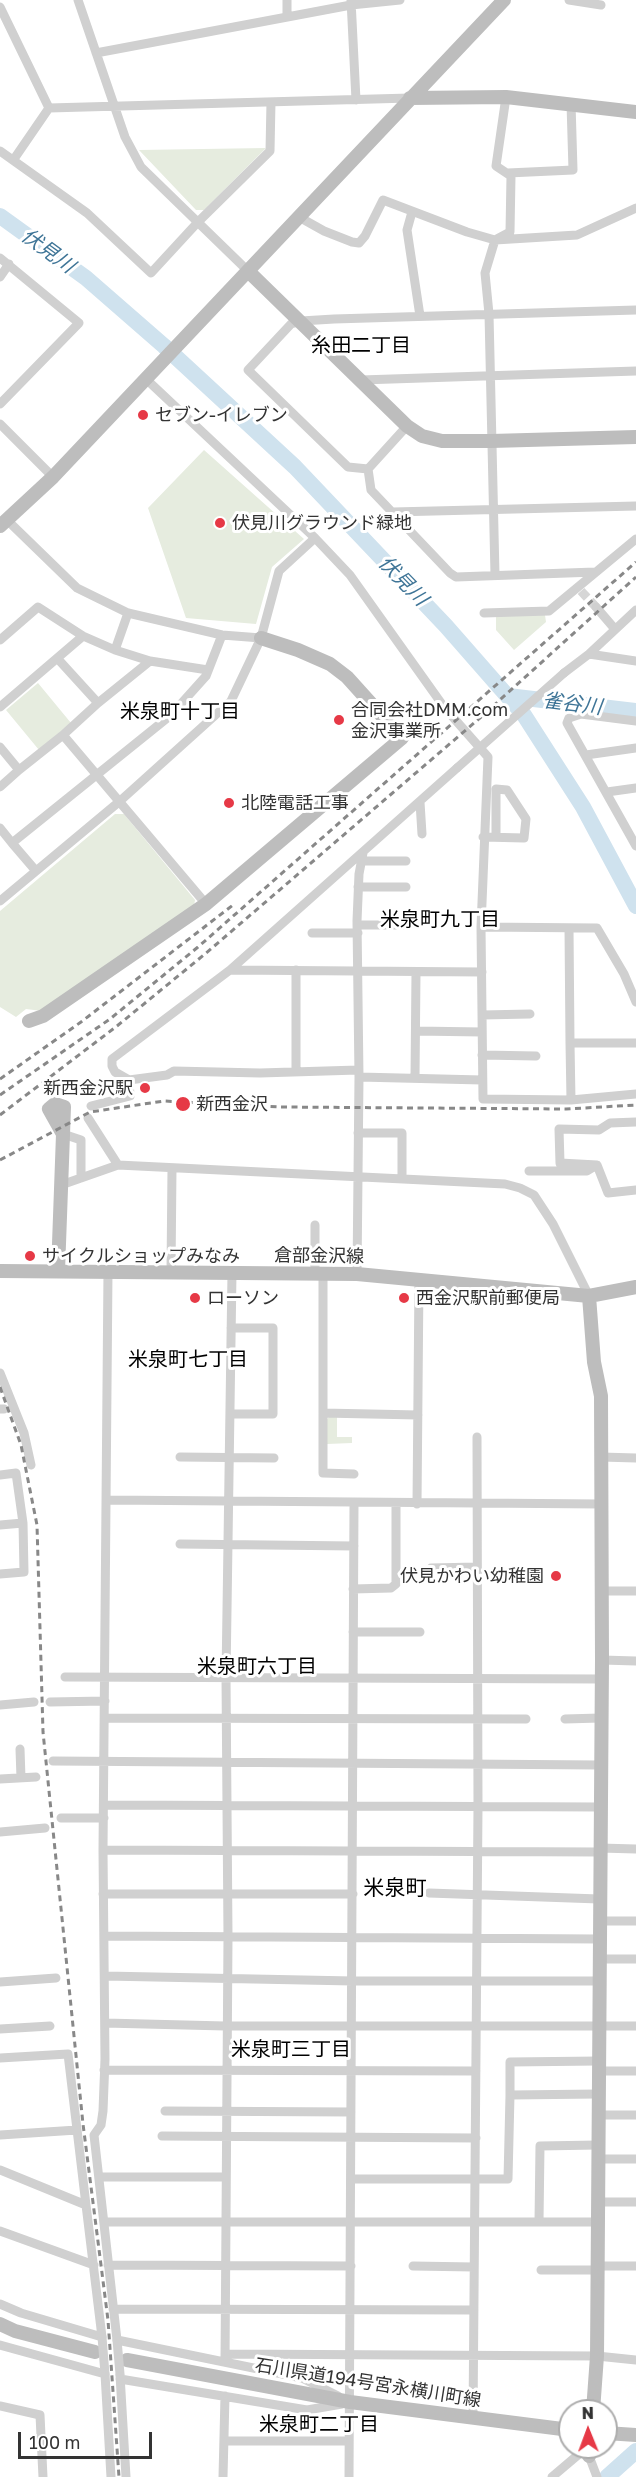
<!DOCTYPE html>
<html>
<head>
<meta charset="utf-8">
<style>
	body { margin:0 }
	#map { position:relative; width:636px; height:2477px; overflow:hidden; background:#fff; font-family:"Golos Text",sans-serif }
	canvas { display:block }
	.north { position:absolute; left:558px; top:2399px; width:60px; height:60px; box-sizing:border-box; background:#fff; border:2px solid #adadad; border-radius:50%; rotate:359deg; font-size:16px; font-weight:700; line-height:24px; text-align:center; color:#333 }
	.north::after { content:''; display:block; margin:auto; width:21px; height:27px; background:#e63946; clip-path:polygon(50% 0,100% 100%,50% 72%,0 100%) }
	.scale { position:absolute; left:18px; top:2432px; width:134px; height:27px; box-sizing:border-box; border:3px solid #333; border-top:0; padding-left:8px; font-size:18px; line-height:21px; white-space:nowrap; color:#333; -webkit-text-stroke:4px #fff; paint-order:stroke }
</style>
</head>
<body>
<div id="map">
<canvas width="636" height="2477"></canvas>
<div class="north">N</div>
<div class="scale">100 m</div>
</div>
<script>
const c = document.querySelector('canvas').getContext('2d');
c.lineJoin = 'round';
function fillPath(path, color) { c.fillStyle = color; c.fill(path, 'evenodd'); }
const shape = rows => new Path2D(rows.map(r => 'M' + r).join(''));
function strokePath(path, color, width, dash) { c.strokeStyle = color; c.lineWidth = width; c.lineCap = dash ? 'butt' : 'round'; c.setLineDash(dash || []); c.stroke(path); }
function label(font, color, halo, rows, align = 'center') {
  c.font = font + ' "Golos Text","Noto Sans JP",sans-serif'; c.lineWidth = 6; c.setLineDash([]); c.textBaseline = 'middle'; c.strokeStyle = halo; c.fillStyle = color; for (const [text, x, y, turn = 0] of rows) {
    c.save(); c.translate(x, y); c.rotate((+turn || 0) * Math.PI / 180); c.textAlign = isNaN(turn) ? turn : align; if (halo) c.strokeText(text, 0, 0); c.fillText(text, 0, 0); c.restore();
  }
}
fillPath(shape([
	[266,148,204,210,196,210,139,150],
	[204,450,304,539,272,567,256,624,186,618,148,508],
	[545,615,546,622,514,650,496,630,496,616],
	[38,683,71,723,39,750,6,710],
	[115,814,124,814,195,900,194,906,42,1011,26,1009,16,1017,0,1007,0,911],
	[330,1416,337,1416,337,1437,352,1437,352,1443,327,1444,327,1419]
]), '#e6ecdf');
strokePath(shape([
	[0,216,86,278,164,346,295,467,446,626,524,715,583,807,636,906],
	[508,696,636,711],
	[607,2477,636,2451]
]), '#cfe2ee', 16);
strokePath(shape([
	[581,591,596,607]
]), '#d6d6d6', 9, [9, 4.5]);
strokePath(shape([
	[78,0,125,137,141,167,248,271],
	[351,0,356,100],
	[569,0,601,5],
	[0,7,49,108,410,98],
	[287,17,287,0],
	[96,53,351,5,400,0],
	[0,151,87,213,151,273,198,222,270,151,271,102],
	[14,159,49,108],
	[508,173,573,170,571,103],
	[412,212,407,230,420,316],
	[299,217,324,231,352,242,359,243,365,236,383,200,467,232,495,240,577,235,636,208],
	[0,258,79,323,0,404],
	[0,277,9,264],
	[146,379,315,538,350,575,444,707,488,757,481,927,483,1099,571,1100,636,1094],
	[361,380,636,371],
	[0,424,53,477],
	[407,426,368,469,371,490,450,573,456,577,595,572],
	[368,469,348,467,248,370,291,324,301,321,334,319,636,310],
	[393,512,636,506],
	[7,520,77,588,128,613,222,635,261,638],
	[495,575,489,314,485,273,495,240,510,232,511,176,496,166,506,97],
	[596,607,614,628],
	[484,613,549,611,636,539],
	[0,640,38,607,83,636],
	[589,654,636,661],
	[57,658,98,703,63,735,206,904],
	[150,661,208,670],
	[564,673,589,654,636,610],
	[98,703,150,661,115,650],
	[0,707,83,636,115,650,128,613],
	[636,721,581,714,569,718,567,723,636,846],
	[0,747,19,770,63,735],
	[586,755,636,748],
	[0,787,19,770],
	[607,792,636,788],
	[420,802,422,834],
	[0,828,12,843,171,715,206,676,222,635],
	[483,837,524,838,526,819,507,790,496,789,496,837],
	[12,843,36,871],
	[361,861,406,861],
	[358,887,406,887],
	[0,901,120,801,231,701,261,638,279,571,315,538],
	[357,925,403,925],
	[481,927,597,928,624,974,636,1002],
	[569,928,570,1043,636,1043],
	[312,933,358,933],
	[230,970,457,768],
	[296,970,296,1072],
	[482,1015,530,1014],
	[416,1031,482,1032],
	[570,1043,571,1100],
	[482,1055,536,1056],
	[358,1070,260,1073,174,1071,167,1075,129,1080,115,1072,112,1066,112,1059,230,970,482,972],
	[359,1077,482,1080],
	[415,1078,416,972],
	[91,1106,130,1096,129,1080],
	[88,1118,118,1165],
	[636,1122,610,1123,599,1130,559,1129,560,1163,597,1165,608,1193,636,1190],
	[358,1133,402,1133,402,1179],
	[63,1134,81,1140,81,1178],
	[529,1171,587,1171,597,1165],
	[61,1185,118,1165,505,1184,520,1188,534,1195,553,1224,589,1296],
	[315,1225,315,1273],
	[108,1271,103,1850,105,2059,103,2111,101,2125,94,2135,117,2340,302,2378,338,2396],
	[171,1272,172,1168],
	[323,1274,323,1473,354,1474],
	[357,1274,359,1077,357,921,359,874,363,853],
	[0,1373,24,1433,31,1465],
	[0,1409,4,1409],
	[323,1413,418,1415],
	[230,1414,273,1414,273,1328,231,1328],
	[180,1457,274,1458],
	[601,1457,636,1458],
	[0,1475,16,1473,23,1523,24,1572,0,1574],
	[107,1500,601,1504],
	[417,1504,419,1279],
	[0,1525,23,1523],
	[180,1544,354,1546],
	[431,1568,477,1567],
	[353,1589,391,1588,396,1584,396,1503],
	[600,1591,636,1591],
	[353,1632,420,1632],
	[602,1660,636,1661],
	[65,1677,601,1679],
	[50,1702,105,1701],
	[0,1705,34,1702],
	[105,1718,526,1719],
	[565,1719,600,1718],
	[20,1749,21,1778],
	[53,1761,600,1765],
	[0,1779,36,1777],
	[104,1805,600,1807],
	[61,1818,104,1818],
	[0,1832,45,1828],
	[600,1848,636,1849],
	[103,1850,600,1852],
	[429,1893,599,1899],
	[103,1894,353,1894],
	[599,1921,636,1921],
	[105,1936,599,1939],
	[600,1959,636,1959],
	[105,1976,353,1981,599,1981],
	[0,1982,56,1978],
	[105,2023,225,2026,636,2026],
	[0,2029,50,2026],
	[0,2058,68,2054,86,2205],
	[104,2070,476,2071],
	[598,2071,636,2071],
	[598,2094,510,2095,510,2062,598,2061],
	[165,2111,351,2112],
	[598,2115,636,2115],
	[0,2135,77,2130],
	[162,2136,476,2138],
	[597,2159,636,2159],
	[0,2170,86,2205,102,2337,21,2313,0,2304],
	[99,2177,225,2177],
	[351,2179,508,2179,510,2095],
	[597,2202,636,2202],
	[104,2222,597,2222],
	[539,2222,540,2146,597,2145],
	[0,2231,94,2265],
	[108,2265,351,2266],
	[413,2266,474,2267],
	[597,2266,636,2266],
	[541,2270,597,2270],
	[113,2309,474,2310],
	[0,2345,105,2374,111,2477],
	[225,2354,597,2356,636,2360],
	[225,2362,228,1937,226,1677,232,1273],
	[120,2375,126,2477],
	[120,2379,307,2410,342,2404],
	[0,2406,40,2415,43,2477],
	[473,2418,478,1807,477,1437],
	[225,2441,349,2441],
	[589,2456,597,2477],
	[223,2477,225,2396],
	[349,2477,354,1503],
	[552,2477,585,2449]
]), '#d0d0d0', 9);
strokePath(shape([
	[410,98,506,97,636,112],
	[248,271,407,426,422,436,442,441,491,441,636,437],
	[0,526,53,477,504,0],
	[29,1021,43,1016,206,904,402,738,347,677,330,664,298,650,261,638],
	[0,1271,357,1274,589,1296,636,1287],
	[58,1271,64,1107,55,1104,49,1109,63,1134],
	[589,1296,594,1362,601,1396,602,1660,597,2356,593,2411],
	[0,2324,15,2331,95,2352],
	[127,2360,350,2402,570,2430],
	[606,2433,636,2435],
	[585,2447,589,2456]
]), '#bdbdbd', 14);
strokePath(shape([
	[0,1079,81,1022,233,905],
	[0,1095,110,1019,198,947,636,562],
	[0,1115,117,1026,205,954,481,717,636,577],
	[0,1160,90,1112,164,1101,280,1107,566,1109,636,1105],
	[0,1387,21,1445,37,1525,43,1732,83,2124,108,2320,119,2477]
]), '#888', 3, [6, 4.5]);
strokePath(shape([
	[457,768,564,673],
	[102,2337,105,2374],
	[117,2340,120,2374]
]), '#d0d0d0', 9);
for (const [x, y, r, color] of [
	[143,415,6,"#e63946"],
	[220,523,6,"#e63946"],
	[339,720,6,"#e63946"],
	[229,803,6,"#e63946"],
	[145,1088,6,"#e63946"],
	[183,1104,8,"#e63946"],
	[30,1256,6,"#e63946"],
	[195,1298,6,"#e63946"],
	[404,1298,6,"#e63946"],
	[556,1576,6,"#e63946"]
]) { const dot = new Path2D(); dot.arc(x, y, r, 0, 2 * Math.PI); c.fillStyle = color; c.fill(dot); strokePath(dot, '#fff', 2); }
label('18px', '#333', '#fff', [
	["セブン-イレブン",155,415],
	["伏見川グラウンド緑地",232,523],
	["合同会社DMM.com",351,710],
	["金沢事業所",351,731],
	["北陸電話工事",241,803],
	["新西金沢駅",133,1088,"right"],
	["新西金沢",196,1104],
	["サイクルショップみなみ",42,1256],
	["ローソン",207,1298],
	["西金沢駅前郵便局",416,1298],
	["伏見かわい幼稚園",544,1576,"right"]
], 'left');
label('18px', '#333', '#fff', [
	["倉部金沢線",319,1256,1],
	["石川県道194号宮永横川町線",368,2383,9]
]);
label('italic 20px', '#3f7597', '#fff', [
	["伏見川",48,251,36],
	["伏見川",403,581,46],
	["雀谷川",572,704,7]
]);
label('20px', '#000', '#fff', [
	["糸田二丁目",361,346],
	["米泉町十丁目",180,712],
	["米泉町九丁目",440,920],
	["米泉町七丁目",188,1360],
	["米泉町六丁目",257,1667],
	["米泉町三丁目",291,2050],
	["米泉町二丁目",319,2425]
]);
label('21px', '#000', '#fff', [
	["米泉町",395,1888]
]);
</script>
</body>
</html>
